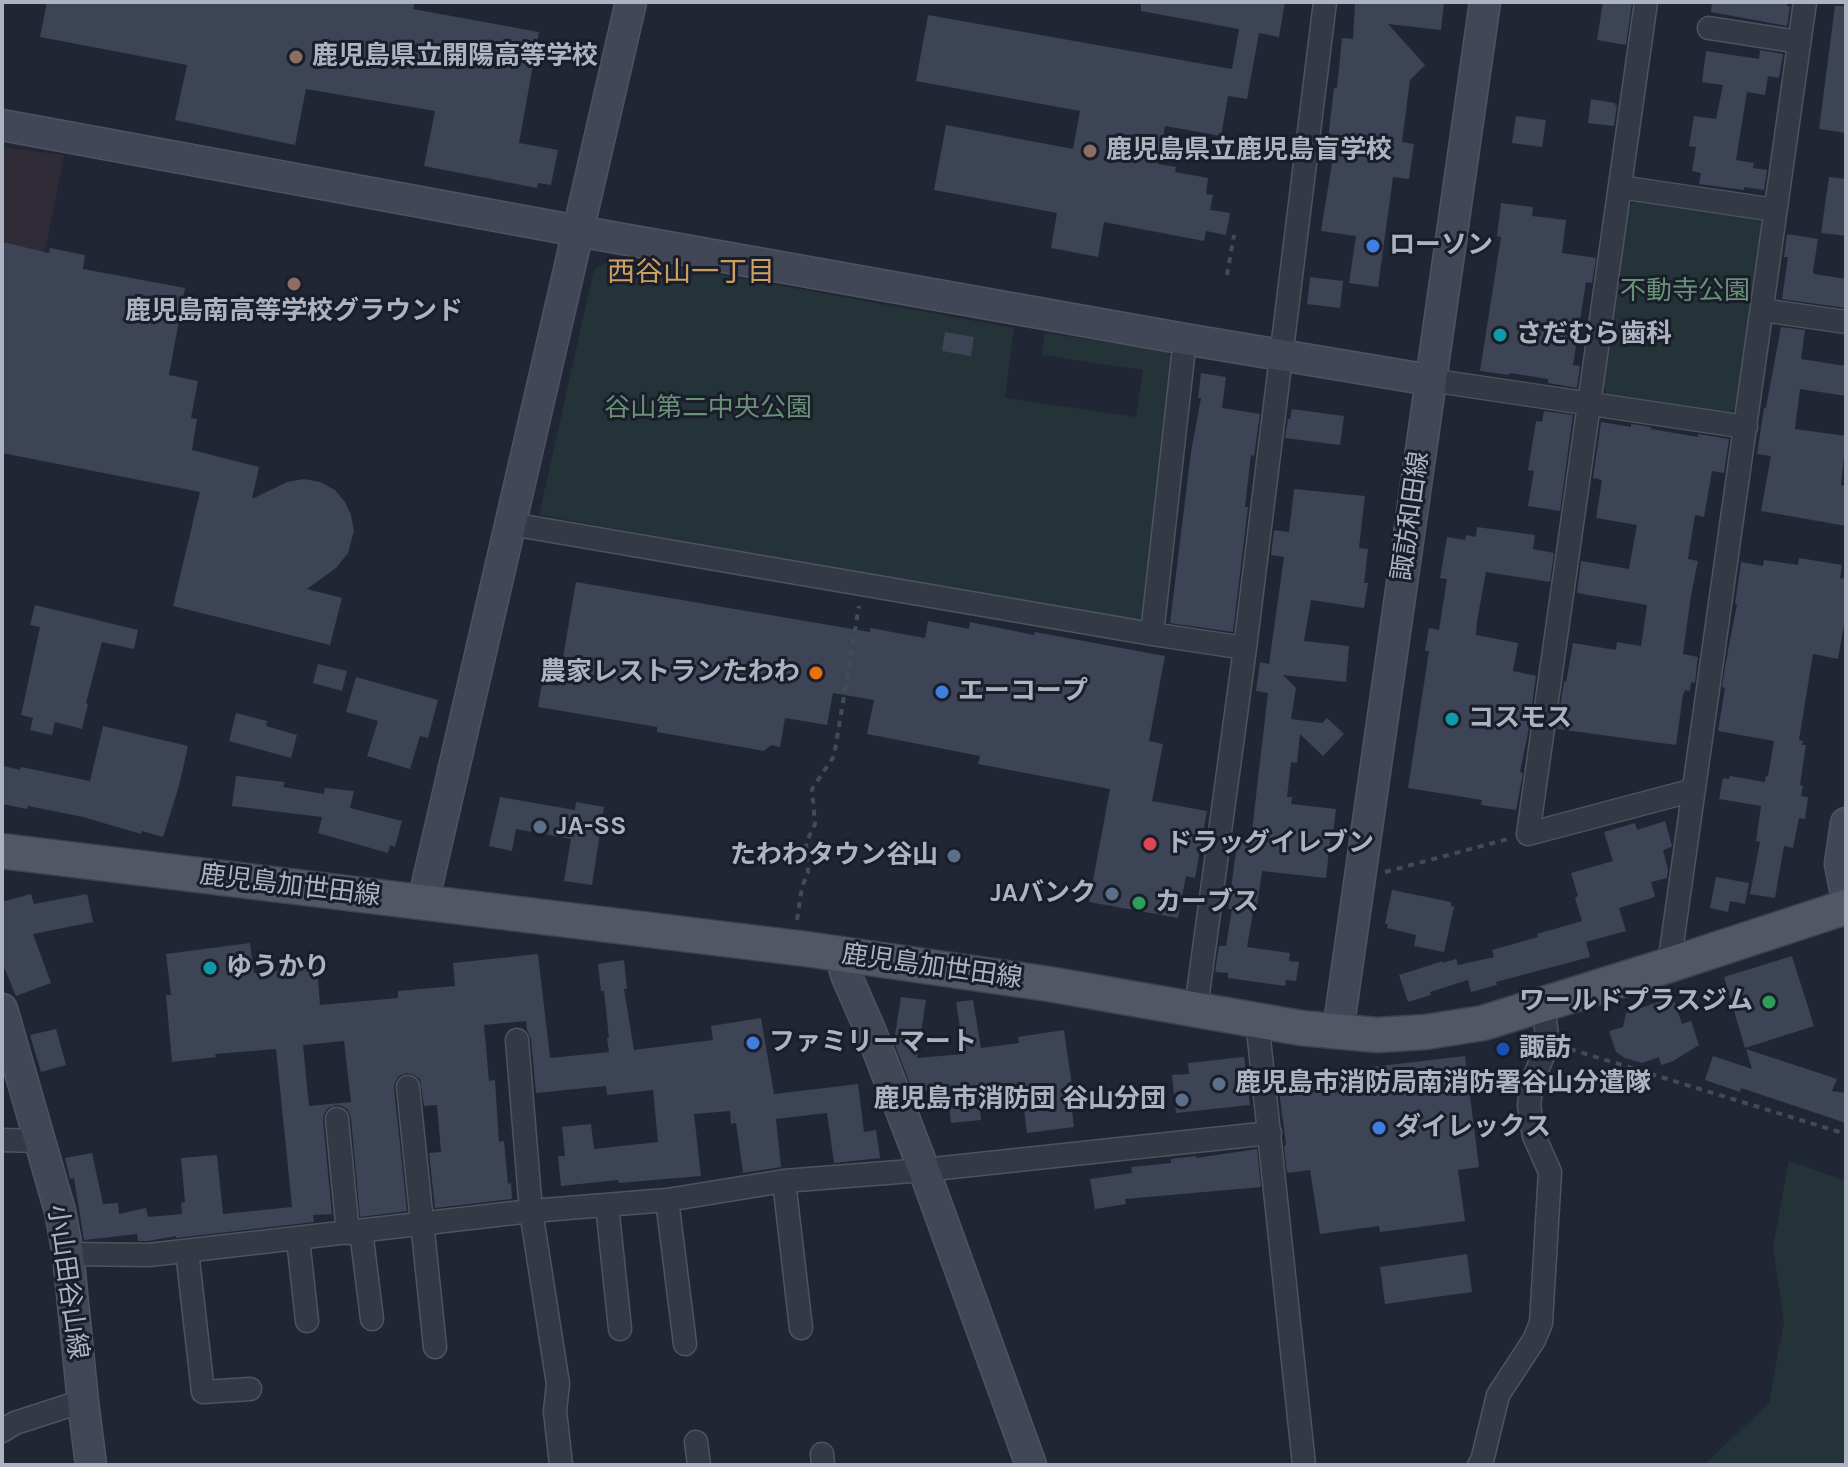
<!DOCTYPE html>
<html>
<head>
<meta charset="utf-8">
<style>
	body { margin:0 }
	#map { position:relative; width:1848px; height:1467px; overflow:hidden; background:#212635; font-family:Karla,sans-serif }
	canvas { display:block }
	.frame { position:absolute; inset:0; border:4px solid #aeb3c2; pointer-events:none }
</style>
</head>
<body>
<div id="map">
<canvas width="1848" height="1467"></canvas>
<div class="frame"></div>
</div>
<script>
const c = document.querySelector('canvas').getContext('2d');
c.lineJoin = 'round';
function fillPath(path, color) { c.fillStyle = color; c.fill(path, 'evenodd'); }
const shape = rows => new Path2D(rows.map(r => 'M' + r).join(''));
function strokePath(path, color, width, dash) { c.strokeStyle = color; c.lineWidth = width; c.lineCap = dash ? 'butt' : 'round'; c.setLineDash(dash || []); c.stroke(path); }
function label(font, color, halo, rows, align = 'center') {
  c.font = font + ' Karla,"Noto Sans JP",sans-serif'; c.lineWidth = 6; c.setLineDash([]); c.textBaseline = 'middle'; c.strokeStyle = halo; c.fillStyle = color; for (const [text, x, y, turn = 0] of rows) {
    c.save(); c.translate(x, y); c.rotate((+turn || 0) * Math.PI / 180); c.textAlign = isNaN(turn) ? turn : align; if (halo) c.strokeText(text, 0, 0); c.fillText(text, 0, 0); c.restore();
  }
}
fillPath(shape([
	[2,147,64,155,47,240,14,379,2,376]
]), '#2f2c37');
fillPath(shape([
	[1637,200,1757,218,1764,227,1738,407,1729,413,1607,395,1603,385,1627,209],
	[617,256,1014,328,1005,398,1136,417,1143,370,1042,355,1045,333,1167,351,1176,364,1145,616,1132,622,539,515,594,270],
	[1789,1161,1846,1181,1846,1465,1704,1465,1769,1403,1784,1322,1773,1247]
]), '#243337');
fillPath(shape([
	[47,2,415,2,413,9,539,32,519,143,558,150,551,185,538,183,537,188,424,166,435,111,306,89,295,145,175,120,187,65,40,37],
	[1141,2,1285,2,1279,37,1259,33,1247,99,1228,96,1221,136,1165,126,1158,164,1176,167,1175,172,1208,178,1206,194,1213,195,1210,210,1230,213,1226,235,1206,231,1204,241,1104,222,1098,257,1051,248,1057,213,934,190,946,125,1073,149,1080,111,916,81,928,15,1232,69,1239,29,1141,11],
	[1355,2,1444,2,1441,30,1388,24,1425,65,1410,80,1402,142,1414,144,1409,179,1393,177,1378,287,1349,283,1356,236,1321,231,1333,157,1326,156,1334,88,1337,88,1342,38,1353,39],
	[1603,2,1632,2,1626,45,1597,40],
	[1712,2,1787,2,1787,6,1790,7,1787,26,1711,12],
	[1835,6,1846,6,1846,133,1819,129],
	[1760,50,1783,54,1779,78,1768,76,1765,95,1747,92,1736,160,1754,163,1753,168,1767,170,1764,190,1744,187,1744,190,1699,184,1701,173,1692,171,1696,147,1689,146,1694,116,1716,119,1723,85,1702,82,1706,51,1759,59],
	[1591,99,1615,103,1615,105,1617,105,1614,126,1588,123],
	[1516,116,1546,120,1542,147,1512,143],
	[1829,177,1846,179,1846,236,1821,233],
	[1501,203,1533,207,1532,216,1566,220,1562,253,1596,258,1592,283,1586,282,1573,365,1580,366,1577,388,1548,383,1548,379,1510,373,1509,375,1480,371,1501,237,1497,236],
	[1787,234,1818,239,1813,271,1814,274,1846,279,1846,308,1782,299,1788,257,1784,257],
	[2,242,49,253,50,248,85,255,83,269,185,288,169,375,198,381,191,418,197,419,192,450,259,467,252,499,287,482,304,479,320,482,335,490,345,502,351,515,354,531,348,553,336,568,307,589,342,598,330,645,173,606,200,492,2,453],
	[1310,277,1343,281,1340,308,1307,304],
	[1781,327,1805,330,1801,359,1846,366,1846,396,1800,389,1795,429,1846,436,1841,485,1846,486,1846,526,1761,511,1771,456,1757,454,1764,408,1766,408],
	[945,332,974,337,971,356,942,351],
	[1201,373,1226,377,1222,408,1260,414,1254,456,1251,455,1245,507,1248,507,1233,632,1170,623,1191,452,1201,398,1198,398],
	[1292,409,1344,416,1340,445,1285,438,1288,419,1290,419],
	[1544,411,1573,415,1560,511,1528,506,1534,471,1528,470,1532,446,1536,421,1542,422],
	[1601,422,1631,427,1631,424,1651,427,1651,429,1698,437,1698,434,1729,439,1724,473,1712,471,1704,517,1695,515,1688,559,1698,561,1691,595,1683,654,1698,657,1695,683,1691,682,1690,691,1685,690,1683,695,1676,745,1557,729,1564,681,1566,682,1573,643,1616,650,1617,642,1641,646,1647,605,1577,593,1581,561,1629,569,1637,525,1596,518,1602,480,1593,478],
	[1294,489,1365,496,1359,548,1368,549,1364,583,1368,583,1364,608,1311,600,1304,641,1349,646,1346,682,1283,675,1296,688,1291,719,1322,723,1327,718,1344,734,1323,756,1300,734,1297,763,1291,762,1287,797,1292,797,1291,804,1336,809,1333,833,1331,833,1326,878,1262,871,1256,913,1253,912,1247,947,1290,953,1289,961,1299,962,1296,981,1286,980,1285,986,1228,978,1228,973,1215,972,1219,946,1226,946,1232,909,1228,909,1238,837,1251,839,1268,693,1256,691,1260,662,1269,664,1284,557,1271,555,1274,530,1289,532],
	[1477,527,1535,535,1533,549,1554,553,1550,582,1486,572,1477,621,1476,635,1518,643,1513,671,1536,676,1529,728,1520,772,1523,773,1516,810,1481,805,1482,800,1408,788,1429,651,1425,651,1429,628,1439,630,1447,579,1440,578,1447,537,1465,540,1466,535,1476,537],
	[1799,558,1842,565,1840,578,1846,579,1846,612,1838,659,1813,654,1799,740,1803,741,1802,745,1806,745,1800,785,1803,786,1801,796,1808,797,1805,819,1799,818,1793,848,1784,846,1775,898,1750,894,1760,842,1756,841,1761,806,1719,799,1723,778,1729,779,1730,776,1765,782,1766,776,1768,776,1774,741,1718,731,1725,688,1722,687,1726,661,1737,604,1735,604,1741,562,1763,566,1764,560,1798,565],
	[576,582,870,632,870,628,925,638,928,621,969,629,970,622,1034,635,1035,632,1165,656,1149,741,1163,744,1152,801,1207,811,1195,878,1186,876,1178,918,1089,902,1110,789,978,764,980,756,867,734,874,700,833,693,827,725,785,718,780,747,771,745,764,751,657,732,657,727,538,707,542,683,558,686],
	[35,605,138,630,134,649,102,642,86,703,88,704,82,729,55,722,52,735,30,730,33,718,21,715,40,627,30,625],
	[318,664,347,671,342,691,313,683],
	[356,677,438,700,428,738,420,736,410,769,367,756,378,721,346,712],
	[236,713,267,721,266,726,297,735,291,758,229,741],
	[103,726,188,746,179,786,163,837,142,831,141,834,83,817,28,806,27,809,2,804,2,776,4,766,20,770,21,767,90,781],
	[236,776,285,782,283,787,324,794,325,788,354,791,350,808,402,821,395,847,390,845,388,853,318,833,322,817,232,806],
	[500,797,575,810,576,802,604,807,592,885,564,881,571,839,516,829,512,851,489,846],
	[1665,821,1672,846,1671,847,1663,850,1668,869,1667,878,1651,882,1655,897,1619,908,1626,931,1586,942,1590,957,1496,982,1497,985,1471,992,1468,980,1430,992,1431,995,1408,1002,1399,975,1443,961,1442,963,1456,959,1458,965,1494,957,1492,950,1538,937,1537,934,1582,921,1575,898,1578,896,1571,873,1613,861,1604,832,1635,823,1637,830],
	[1716,877,1749,883,1745,904,1730,901,1728,912,1710,908],
	[1392,890,1451,902,1451,906,1454,907,1444,952,1414,946,1416,935,1387,928,1388,924,1385,924],
	[31,894,34,904,87,894,93,922,33,934,51,983,16,996,2,962,2,902],
	[250,943,254,973,317,967,320,1005,398,998,398,991,455,986,453,963,538,954,550,1058,609,1052,607,1038,609,1038,604,991,601,991,598,964,624,960,627,989,624,989,634,1050,713,1040,711,1026,761,1018,774,1094,858,1084,864,1132,876,1130,880,1158,834,1163,827,1113,776,1119,781,1167,743,1173,736,1123,731,1124,730,1111,694,1114,701,1176,619,1183,618,1180,561,1186,558,1156,565,1156,562,1127,591,1124,594,1149,658,1142,653,1090,607,1095,606,1086,536,1093,531,1039,527,1030,526,1021,484,1025,489,1081,495,1080,499,1142,504,1141,508,1184,511,1183,512,1199,435,1208,429,1153,441,1152,437,1105,424,1106,420,1079,414,1075,407,1073,399,1076,395,1082,394,1088,407,1211,360,1217,351,1118,348,1110,342,1106,336,1105,328,1108,324,1114,323,1120,332,1214,313,1215,314,1222,176,1238,176,1236,148,1241,138,1241,137,1234,84,1240,74,1178,70,1179,65,1158,92,1153,103,1204,118,1203,119,1214,146,1208,148,1217,182,1214,181,1203,185,1202,181,1158,217,1155,223,1214,292,1207,276,1049,215,1054,216,1057,172,1062,166,995,171,995,166,954],
	[344,1041,351,1102,309,1106,303,1045],
	[1792,956,1814,1026,1745,1048,1724,977],
	[901,997,926,1000,917,1058,964,1054,956,1002,973,1000,981,1048,1019,1043,1018,1037,1064,1030,1072,1086,1069,1087,1074,1127,1027,1133,1022,1094,979,1099,981,1120,951,1123,947,1089,913,1092,894,1042],
	[1673,997,1682,1024,1691,1021,1699,1045,1673,1061,1661,1065,1659,1057,1642,1063,1625,1058,1616,1052,1609,1031,1623,1027,1626,1013],
	[56,1029,66,1065,41,1072,30,1035],
	[1746,1049,1837,1079,1832,1091,1846,1093,1846,1123,1741,1088,1740,1092,1705,1080,1713,1056,1752,1069],
	[1465,1056,1479,1167,1458,1170,1465,1221,1380,1232,1379,1226,1320,1234,1310,1170,1287,1173,1284,1146,1286,1145,1279,1090,1328,1084,1329,1072],
	[1244,1057,1250,1105,1176,1113,1172,1075,1189,1074,1188,1063],
	[1257,1149,1261,1187,1125,1199,1126,1204,1095,1209,1090,1179,1132,1173,1131,1167,1171,1163,1171,1159,1196,1156,1196,1158],
	[1467,1254,1472,1292,1385,1304,1380,1267]
]), '#3d4455');
const street = shape([
	[1646,2,1528,834,1694,790],
	[1709,28,1799,42],
	[1620,187,1775,210],
	[1762,310,1846,322],
	[1430,380,1746,427],
	[511,524,1152,634,1245,648],
	[1152,634,1185,339],
	[1669,965,1805,2],
	[1196,1008,1245,648,1325,2],
	[1257,1020,1304,1465],
	[517,1040,531,1211,558,1384,555,1411,561,1465],
	[408,1087,435,1347],
	[337,1119,348,1233],
	[2,1140,40,1141],
	[784,1181,801,1328],
	[667,1200,685,1344],
	[607,1205,620,1329],
	[361,1231,372,1319],
	[298,1239,307,1321],
	[187,1251,203,1392,250,1389],
	[68,1254,149,1255,531,1211,667,1200,784,1181,924,1170,1270,1133],
	[2,1431,15,1423,83,1401],
	[696,1442,699,1465],
	[822,1454,823,1465],
	[1479,1465,1482,1461,1498,1395,1534,1340,1541,1323,1550,1172,1534,1136,1529,1105,1532,1083,1548,1043,1543,1005]
]);
const secondary = shape([
	[2,125,578,231,1185,339,1430,380],
	[1846,823,1840,864,1846,894],
	[423,902,631,2],
	[840,955,847,977,871,1032,924,1170,1031,1465],
	[2,1009,60,1211,68,1254,83,1401,91,1465],
	[1338,1031,1485,2]
]);
const primary = shape([
	[2,851,806,949,1049,984,1301,1028,1377,1035,1426,1032,1483,1023,1669,965,1846,907]
]);
strokePath(street, '#4f5360', 25);
strokePath(secondary, '#4f5360', 33);
strokePath(primary, '#3e424f', 37);
strokePath(shape([
	[1227,275,1234,235],
	[1385,872,1508,839],
	[797,920,802,887,808,872,806,843,815,824,812,789,834,756,859,606],
	[1570,1049,1846,1134]
]), '#404e54', 4, [6, 6]);
strokePath(street, '#343946', 22);
strokePath(secondary, '#424758', 30);
strokePath(primary, '#525766', 34);
for (const [x, y, r, color] of [
	[296,57,8,"#8d6e63"],
	[1090,151,8,"#8d6e63"],
	[1373,246,8,"#3f7fe0"],
	[294,284,8,"#8d6e63"],
	[1500,335,8,"#0f9aa8"],
	[816,673,8,"#e8710a"],
	[942,692,8,"#3f7fe0"],
	[1452,719,8,"#0f9aa8"],
	[540,827,8,"#5c6f8a"],
	[1150,844,8,"#e0444e"],
	[954,856,8,"#5c6f8a"],
	[1112,894,8,"#5c6f8a"],
	[1139,903,8,"#2e9e5b"],
	[210,968,8,"#0f9aa8"],
	[1769,1002,8,"#2e9e5b"],
	[753,1043,8,"#3f7fe0"],
	[1503,1049,8,"#1a4fb4"],
	[1219,1084,8,"#5c6f8a"],
	[1182,1100,8,"#5c6f8a"],
	[1379,1128,8,"#3f7fe0"]
]) { const dot = new Path2D(); dot.arc(x, y, r, 0, 2 * Math.PI); c.fillStyle = color; c.fill(dot); strokePath(dot, '#1a1e2a', 3); }
label('bold 26px', '#aeb3c2', '#1a1e2a', [
	["鹿児島県立開陽高等学校",312,57],
	["鹿児島県立鹿児島盲学校",1106,151],
	["ローソン",1389,246],
	["鹿児島南高等学校グラウンド",294,312,"center"],
	["さだむら歯科",1516,335],
	["農家レストランたわわ",800,673,"right"],
	["エーコープ",958,692],
	["コスモス",1468,719],
	["JA-SS",556,827],
	["ドラッグイレブン",1166,844],
	["たわわタウン谷山",938,856,"right"],
	["JAバンク",1096,894,"right"],
	["カーブス",1155,903],
	["ゆうかり",226,968],
	["ワールドプラスジム",1753,1002,"right"],
	["ファミリーマート",769,1043],
	["諏訪",1519,1049],
	["鹿児島市消防局南消防署谷山分遣隊",1235,1084],
	["鹿児島市消防団 谷山分団",1166,1100,"right"],
	["ダイレックス",1395,1128]
], 'left');
label('26px', '#689178', '#1a1e2a', [
	["不動寺公園",1685,292],
	["谷山第二中央公園",708,409]
]);
label('26px', '#aeb3c2', '#1a1e2a', [
	["諏訪和田線",1411,516,-82],
	["鹿児島加世田線",290,886,7],
	["鹿児島加世田線",932,967,8],
	["小山田谷山線",67,1282,82]
]);
label('28px', '#cba061', '#1a1e2a', [
	["西谷山一丁目",691,273]
]);
</script>
</body>
</html>
